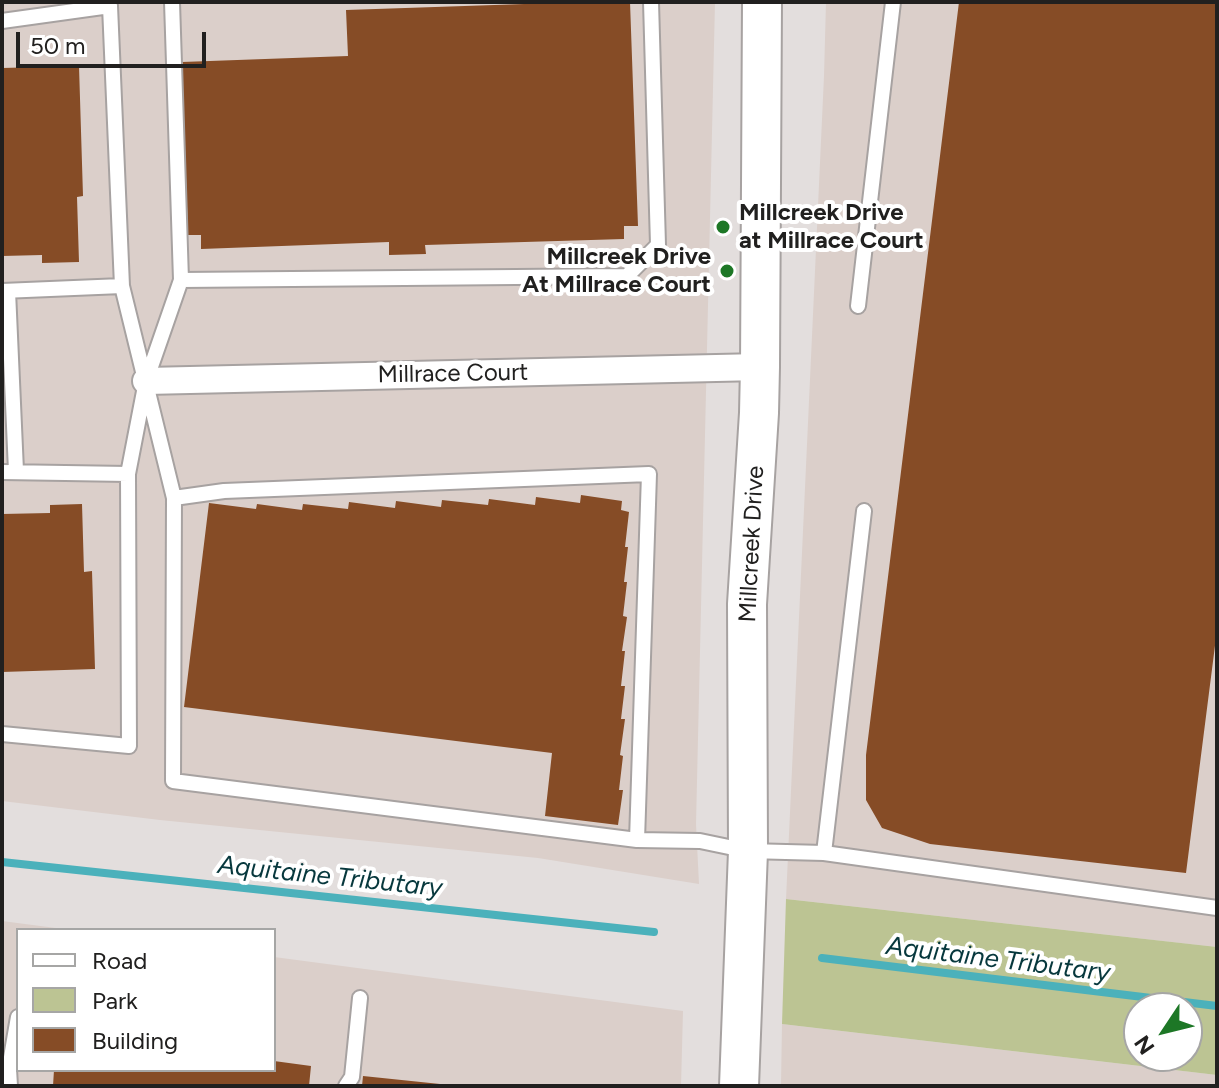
<!DOCTYPE html>
<html>
<head>
<meta charset="utf-8">
<style>
	body { margin:0 }
	#map { position:relative; width:1219px; height:1088px; overflow:hidden; background:#e3dedd; font-family:Figtree,sans-serif }
	canvas { display:block }
	.frame { position:absolute; inset:0; border:4px solid #21201f; pointer-events:none }
	.legend { position:absolute; left:16px; top:928px; width:260px; height:144px; box-sizing:border-box; background:#fff; border:2px solid #a6a6a5; margin:0; padding:10px 14px; list-style:none; font-size:24px; color:#21201f }
	.legend li { display:flex; align-items:center; gap:16px; height:40px }
	.legend b { width:40px; border:2px solid #a6a6a5 }
	.north { position:absolute; left:1123px; top:992px; width:80px; height:80px; box-sizing:border-box; background:#fff; border:2px solid #a6a6a5; border-radius:50%; rotate:235deg; font-size:22px; font-weight:700; line-height:32px; text-align:center; color:#21201f }
	.north::after { content:''; display:block; margin:auto; width:28px; height:36px; background:#1d7726; clip-path:polygon(50% 0,100% 100%,50% 72%,0 100%) }
	.scale { position:absolute; left:16px; top:32px; width:190px; height:36px; box-sizing:border-box; border:4px solid #21201f; border-top:0; padding-left:10px; font-size:24px; line-height:28px; white-space:nowrap; color:#21201f; -webkit-text-stroke:6px #fff; paint-order:stroke }
</style>
</head>
<body>
<div id="map">
<canvas width="1219" height="1088"></canvas>
<div class="frame"></div>
<ul class="legend">
<li><b style="height:10px;background:#fff"></b>Road</li>
<li><b style="height:22px;background:#bcc493"></b>Park</li>
<li><b style="height:22px;background:#864c26"></b>Building</li>
</ul>
<div class="north">N</div>
<div class="scale">50 m</div>
</div>
<script>
const c = document.querySelector('canvas').getContext('2d');
c.lineJoin = 'round';
function fillPath(path, color) { c.fillStyle = color; c.fill(path, 'evenodd'); }
const shape = rows => new Path2D(rows.map(r => 'M' + r).join(''));
function strokePath(path, color, width, dash) { c.strokeStyle = color; c.lineWidth = width; c.lineCap = dash ? 'butt' : 'round'; c.setLineDash(dash || []); c.stroke(path); }
function label(font, color, halo, rows, align = 'center') {
  c.font = font + ' Figtree,sans-serif'; c.lineWidth = 8; c.setLineDash([]); c.textBaseline = 'middle'; c.strokeStyle = halo; c.fillStyle = color; for (const [text, x, y, turn = 0] of rows) {
    c.save(); c.translate(x, y); c.rotate((+turn || 0) * Math.PI / 180); c.textAlign = isNaN(turn) ? turn : align; if (halo) c.strokeText(text, 0, 0); c.fillText(text, 0, 0); c.restore();
  }
}
fillPath(shape([
	[2,2,715,2,696,824,699,884,538,858,160,820,2,801],
	[826,2,1217,2,1217,947,786,899,824,76],
	[2,921,71,930,18,930,18,1070,274,1070,274,957,683,1011,681,1086,2,1086],
	[782,1024,1217,1075,1217,1086,781,1086]
]), '#dbcfca');
fillPath(shape([
	[786,899,1217,947,1217,1075,782,1024],
	[1139,1008,1187,1008,1187,1056,1139,1056]
]), '#bcc493');
strokePath(shape([
	[2,862,654,932],
	[822,958,1217,1006]
]), '#4bb1bb', 8);
fillPath(shape([
	[524,2,630,2,638,226,624,226,624,239,425,245,426,254,389,255,389,242,201,249,201,235,188,235,182,62,348,56,346,10,524,4],
	[959,2,1217,2,1217,630,1186,873,930,844,882,828,866,800,866,755],
	[79,66,83,196,77,197,79,262,42,263,42,255,2,256,2,68],
	[581,495,622,501,621,510,629,512,625,547,628,547,624,582,627,582,623,616,627,617,622,651,625,651,621,686,625,686,621,719,625,719,620,755,623,756,619,790,623,790,618,825,545,816,552,753,184,707,209,503,256,509,257,504,302,510,303,504,348,509,349,502,395,508,396,501,441,507,442,500,488,505,489,499,535,505,536,497,580,503],
	[82,504,84,572,92,571,95,669,2,672,2,514,50,513,50,505],
	[274,1061,311,1066,309,1086,53,1086,54,1070,274,1070],
	[363,1076,440,1084,440,1086,362,1086]
]), '#864c26');
const lane = shape([
	[2,21,110,6,122,286,174,498,173,781,637,840,700,841,748,851,824,853,1217,908],
	[181,280,627,276,658,245,651,2],
	[2,291,122,286],
	[8,291,16,471],
	[858,306,893,2],
	[2,472,128,474],
	[174,498,224,491,649,474,637,840],
	[2,734,129,746,128,474,146,381,181,280,172,2],
	[824,853,864,511],
	[10,1086,9,1069,18,1017],
	[346,1086,352,1077,360,998]
]);
const street = shape([
	[146,381,760,367]
]);
const secondary = shape([
	[739,1086,748,851,747,604,759,413,760,367,762,2]
]);
strokePath(lane, '#a7a2a1', 18);
strokePath(street, '#a7a2a1', 30);
strokePath(secondary, '#a7a2a1', 42);
strokePath(lane, '#fff', 14);
strokePath(street, '#fff', 26);
strokePath(secondary, '#fff', 38);
for (const [x, y, r, color] of [
	[723,227,8,"#1d7726"],
	[727,271,8,"#1d7726"]
]) { const dot = new Path2D(); dot.arc(x, y, r, 0, 2 * Math.PI); c.fillStyle = color; c.fill(dot); strokePath(dot, '#fff', 3); }
label('bold 24px', '#21201f', '#fff', [
	["Millcreek Drive",739,213],
	["at Millrace Court",739,241],
	["Millcreek Drive",711,257,"right"],
	["At Millrace Court",711,285,"right"]
], 'left');
label('24px', '#21201f', '#fff', [
	["Millrace Court",453,374,-1],
	["Millcreek Drive",752,544,-87]
]);
label('italic 26px', '#07383d', '#fff', [
	["Aquitaine Tributary",330,877,6],
	["Aquitaine Tributary",998,960,7]
]);
</script>
</body>
</html>
